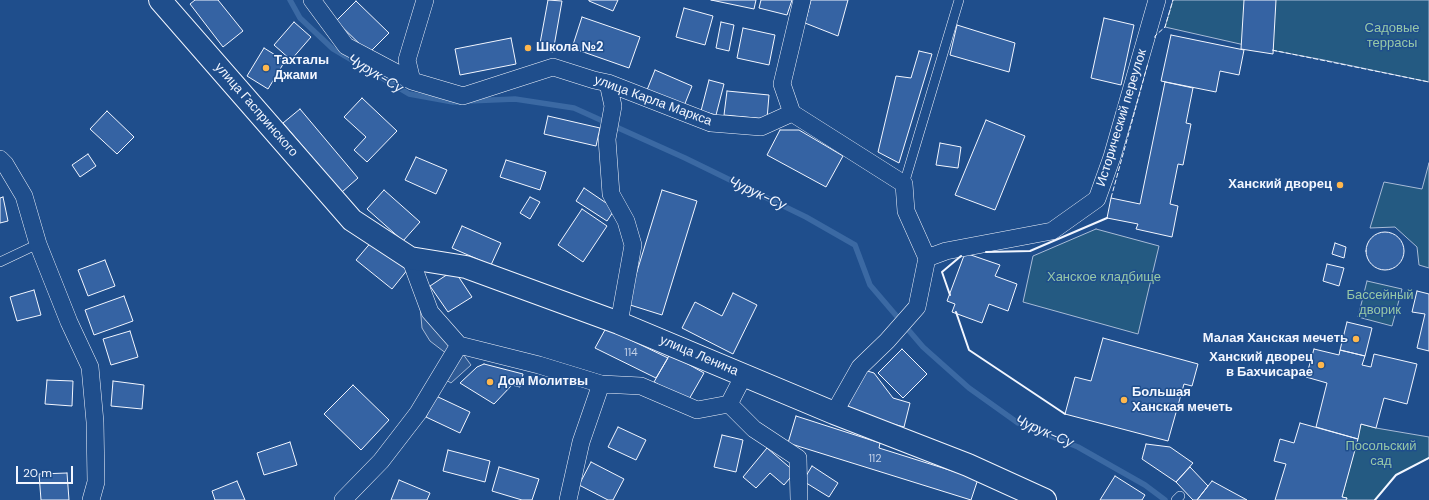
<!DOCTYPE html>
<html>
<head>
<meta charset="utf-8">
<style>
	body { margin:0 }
	#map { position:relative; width:1429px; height:500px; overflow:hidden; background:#1f4e8c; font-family:"DM Sans",sans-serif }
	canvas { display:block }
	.scale { position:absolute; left:16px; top:466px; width:57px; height:18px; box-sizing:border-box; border:2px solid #f2f6ff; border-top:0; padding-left:5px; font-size:12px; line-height:14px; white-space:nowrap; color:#f2f6ff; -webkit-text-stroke:3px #1f4e8c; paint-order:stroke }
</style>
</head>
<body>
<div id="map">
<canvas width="1429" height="500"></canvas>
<div class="scale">20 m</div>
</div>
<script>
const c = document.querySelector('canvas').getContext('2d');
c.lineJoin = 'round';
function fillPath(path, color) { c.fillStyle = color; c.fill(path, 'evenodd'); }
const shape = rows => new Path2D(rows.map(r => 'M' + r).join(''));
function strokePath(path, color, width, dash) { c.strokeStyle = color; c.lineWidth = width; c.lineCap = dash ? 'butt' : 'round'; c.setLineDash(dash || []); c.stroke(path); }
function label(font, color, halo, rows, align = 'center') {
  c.font = font + ' "DM Sans",sans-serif'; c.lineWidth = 3; c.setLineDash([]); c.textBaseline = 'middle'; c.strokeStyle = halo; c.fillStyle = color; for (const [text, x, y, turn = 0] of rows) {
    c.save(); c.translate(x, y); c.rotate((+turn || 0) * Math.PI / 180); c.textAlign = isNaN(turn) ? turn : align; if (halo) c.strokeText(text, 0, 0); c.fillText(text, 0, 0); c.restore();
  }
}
const green = shape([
	[1173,0,1429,0,1429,82,1324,60,1249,46,1165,27,1173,0],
	[1429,163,1429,268,1419,265,1417,247,1395,227,1370,228,1384,182,1422,189,1429,163],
	[1096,229,1159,246,1138,334,1023,302,1033,256,1096,229],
	[1367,281,1402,289,1392,326,1358,317,1367,281],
	[1361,424,1376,428,1429,437,1429,458,1396,475,1375,500,1346,500,1347,498,1342,497,1361,424]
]);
fillPath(green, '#245a82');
strokePath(green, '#a8bbd7', 1);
const parking = shape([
	[419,294,471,365,451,383,441,377,447,354,430,341,422,328,419,294]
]);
fillPath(parking, '#305b95');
strokePath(parking, '#a8bbd7', 1);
strokePath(shape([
	[290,0,300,18,333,49,409,94,453,102,460,102],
	[468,101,515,99,574,108,685,158,806,217,855,245,870,285,923,347,969,388,1018,423,1078,447,1145,485,1165,500]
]), '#3b69a3', 5.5);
const building = shape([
	[195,0,218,0,243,31,223,47,190,4,195,0],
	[548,0,562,1,553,52,539,49,548,0],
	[589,0,618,0,613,11,589,1,589,0],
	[711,0,756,0,754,9,711,0],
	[761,0,792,0,787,15,759,8,761,0],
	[811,0,848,0,838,36,805,23,811,0],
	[1244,0,1276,0,1273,54,1241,49,1244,0],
	[356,1,389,33,369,53,336,21,356,1],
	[684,8,713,16,705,45,676,37,684,8],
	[582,17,640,37,629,68,572,48,582,17],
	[1104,18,1134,25,1121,85,1091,78,1104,18],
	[294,22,311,37,291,60,274,45,294,22],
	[721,22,734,25,729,51,716,48,721,22],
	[957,25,1015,43,1009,72,950,55,957,25],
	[743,28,775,35,769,65,737,58,743,28],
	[1171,35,1244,50,1239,75,1220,71,1216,92,1161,81,1171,35],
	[511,38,516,64,460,75,455,49,511,38],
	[264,48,285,61,268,89,247,76,264,48],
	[919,51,932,54,899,163,878,152,896,76,911,78,919,51],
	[655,70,692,86,684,106,647,90,655,70],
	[709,80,724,84,716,115,701,111,709,80],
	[1165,82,1193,88,1186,123,1191,124,1183,165,1178,164,1170,204,1178,206,1172,237,1136,229,1138,224,1107,218,1111,198,1140,204,1165,82],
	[727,91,769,95,767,119,724,115,727,91],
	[362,98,397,131,367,162,354,150,366,137,344,117,362,98],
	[300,109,358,178,342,192,283,123,300,109],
	[107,111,134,137,117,154,90,129,107,111],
	[548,116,600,128,596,146,544,134,548,116],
	[986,120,1025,136,995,210,955,195,986,120],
	[780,130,799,130,843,156,826,187,767,155,780,130],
	[940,143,961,147,958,168,936,165,940,143],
	[88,154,96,166,80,177,72,165,88,154],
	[416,157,447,170,436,194,405,180,416,157],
	[506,160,546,172,540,190,500,177,506,160],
	[584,188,615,209,607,221,576,201,584,188],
	[384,190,420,222,403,241,367,209,384,190],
	[662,190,697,201,662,315,627,304,662,190],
	[3,197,8,221,0,223,0,198,3,197],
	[530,197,540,202,530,219,520,213,530,197],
	[582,209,607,226,583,262,558,245,582,209],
	[462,226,501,243,491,265,452,248,462,226],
	'1366 251a19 19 0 1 1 38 0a19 19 0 1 1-38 0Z',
	[373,240,408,269,392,289,356,260,373,240],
	[1335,243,1346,247,1344,258,1332,254,1335,243],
	[965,253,1000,265,995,276,1017,284,1008,311,989,304,982,323,952,312,955,304,947,301,965,253],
	[105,260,115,286,88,296,78,270,105,260],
	[1327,264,1344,268,1339,286,1323,281,1327,264],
	[454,270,472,297,448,312,430,286,454,270],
	[34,290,41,315,17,321,10,297,34,290],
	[1417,291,1429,294,1429,351,1417,348,1425,314,1412,312,1417,291],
	[733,293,757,305,733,354,682,328,695,302,722,316,733,293],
	[124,296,133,321,94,335,85,310,124,296],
	[1347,322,1372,328,1365,356,1340,350,1347,322],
	[606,328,668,358,656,378,595,348,606,328],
	[130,331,138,357,111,365,103,339,130,331],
	[1103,338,1198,364,1192,386,1184,384,1168,441,1065,414,1075,377,1091,381,1103,338],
	[902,349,927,374,903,398,878,373,902,349],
	[1314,349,1339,355,1340,350,1365,356,1362,365,1371,367,1374,354,1417,364,1407,404,1384,398,1376,428,1361,424,1358,439,1316,427,1327,383,1306,377,1314,349],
	[670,354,704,373,688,401,654,382,670,354],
	[484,364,523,374,520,387,512,385,494,404,460,383,477,367,484,364],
	[864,370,874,373,893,398,910,403,904,427,853,413,848,406,864,370],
	[47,380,73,381,72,406,45,404,47,380],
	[113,381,144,385,142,409,111,406,113,381],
	[353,385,389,420,361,450,324,414,353,385],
	[436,396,470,412,460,433,426,417,436,396],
	[796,416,880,443,879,448,978,479,971,500,788,443,796,416],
	[1300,423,1358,439,1342,497,1347,498,1346,500,1275,500,1286,464,1274,461,1280,439,1294,443,1300,423],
	[618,427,646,440,636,460,608,447,618,427],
	[722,435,743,440,736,472,714,467,722,435],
	[290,442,297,465,264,475,257,453,290,442],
	[1146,444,1170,447,1193,463,1176,482,1142,459,1146,444],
	[767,448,795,472,784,485,770,473,756,488,743,477,767,448],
	[448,450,490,461,485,482,443,471,448,450],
	[591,462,624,479,613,500,608,500,579,485,591,462],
	[812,466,838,483,829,497,803,481,812,466],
	[499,467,539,479,532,500,522,500,492,491,499,467],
	[1190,467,1208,486,1197,500,1193,500,1176,482,1190,467],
	[67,473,69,500,41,500,39,474,67,473],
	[1115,476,1145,495,1142,500,1100,500,1115,476],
	[399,480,430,493,427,500,391,500,399,480],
	[237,481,245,500,215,500,212,491,237,481],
	[1212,481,1247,500,1197,500,1212,481]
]);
fillPath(building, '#3563a3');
strokePath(building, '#f2f6ff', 1);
const lane = shape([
	[904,184,959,0],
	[0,262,38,244],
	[1176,500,1180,496]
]);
const street = shape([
	[312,0,346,46,412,81,463,96,553,67,594,80,608,83,711,123,761,127,792,113],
	[802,0,782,84,792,113,904,184,906,211,927,258],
	[412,81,407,60,425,0],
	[608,83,613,106,607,139,611,194,626,221,633,245,619,323],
	[0,159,5,164,24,196,38,244,69,322,90,367,95,422,96,482,91,500],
	[927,258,946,251,1052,231,1097,199,1112,157,1157,0],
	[459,345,539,365,601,384,641,386,697,410,729,404,744,375],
	[729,404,754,429,798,458,799,500],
	[834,413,860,367,887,341,917,307,927,258],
	[343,500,381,461,418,413,459,345,430,312,410,258],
	[568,500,581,442,601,384]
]);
const secondary = shape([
	[160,0,352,220,410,258,466,267,619,323,834,413,968,465,1045,500]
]);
strokePath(lane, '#f2f6ff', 10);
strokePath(street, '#f2f6ff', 18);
strokePath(secondary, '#f2f6ff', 24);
strokePath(lane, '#1f4e8c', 9);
strokePath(street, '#1f4e8c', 17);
strokePath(secondary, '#1f4e8c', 22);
strokePath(shape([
	[1155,38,1155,36,1165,27,1173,0],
	[1272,50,1429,82],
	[1111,198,1148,63]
]), '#f2f6ff', 1, [5, 2]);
strokePath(shape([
	[986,252,1030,251,1107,218],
	[950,295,942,272,961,256],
	[956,312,969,350,1065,414],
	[1375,500,1396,475,1429,458]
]), '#f2f6ff', 2);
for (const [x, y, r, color] of [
	[528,48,4,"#ffb74d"],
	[266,68,4,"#ffb74d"],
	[1340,185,4,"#ffb74d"],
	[1356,339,4,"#ffb74d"],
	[1321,365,4,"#ffb74d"],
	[490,382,4,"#ffb74d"],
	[1124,400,4,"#ffb74d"]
]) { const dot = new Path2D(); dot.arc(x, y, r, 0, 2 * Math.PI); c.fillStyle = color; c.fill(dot); strokePath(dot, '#1f4e8c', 1.5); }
label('11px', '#c3d1e8', null, [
	["114",631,353],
	["112",875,459]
]);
label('13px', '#97c8a6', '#1f4e8c', [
	["Садовые",1392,29],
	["террасы",1392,44],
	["Ханское кладбище",1104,278],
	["Бассейный",1380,296],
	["дворик",1380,311],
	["Посольский",1381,447],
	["сад",1381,462]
]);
label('bold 13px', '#f2f6ff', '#1f4e8c', [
	["Школа №2",536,48],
	["Тахталы",274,61],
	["Джами",274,76],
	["Ханский дворец",1332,185,"right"],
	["Малая Ханская мечеть",1348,339,"right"],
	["Ханский дворец",1313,358,"right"],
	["в Бахчисарае",1313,373,"right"],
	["Дом Молитвы",498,382],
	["Большая",1132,393],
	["Ханская мечеть",1132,408]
], 'left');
label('13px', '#f2f6ff', '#1f4e8c', [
	["улица Карла Маркса",653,101,20],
	["улица Гаспринского",256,110,49],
	["Исторический переулок",1122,118,-73],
	["улица Ленина",699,356,23]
]);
label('italic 14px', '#f2f6ff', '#1f4e8c', [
	["Чурук-Су",375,74,31],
	["Чурук-Су",757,194,25],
	["Чурук-Су",1044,432,23]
]);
</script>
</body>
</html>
